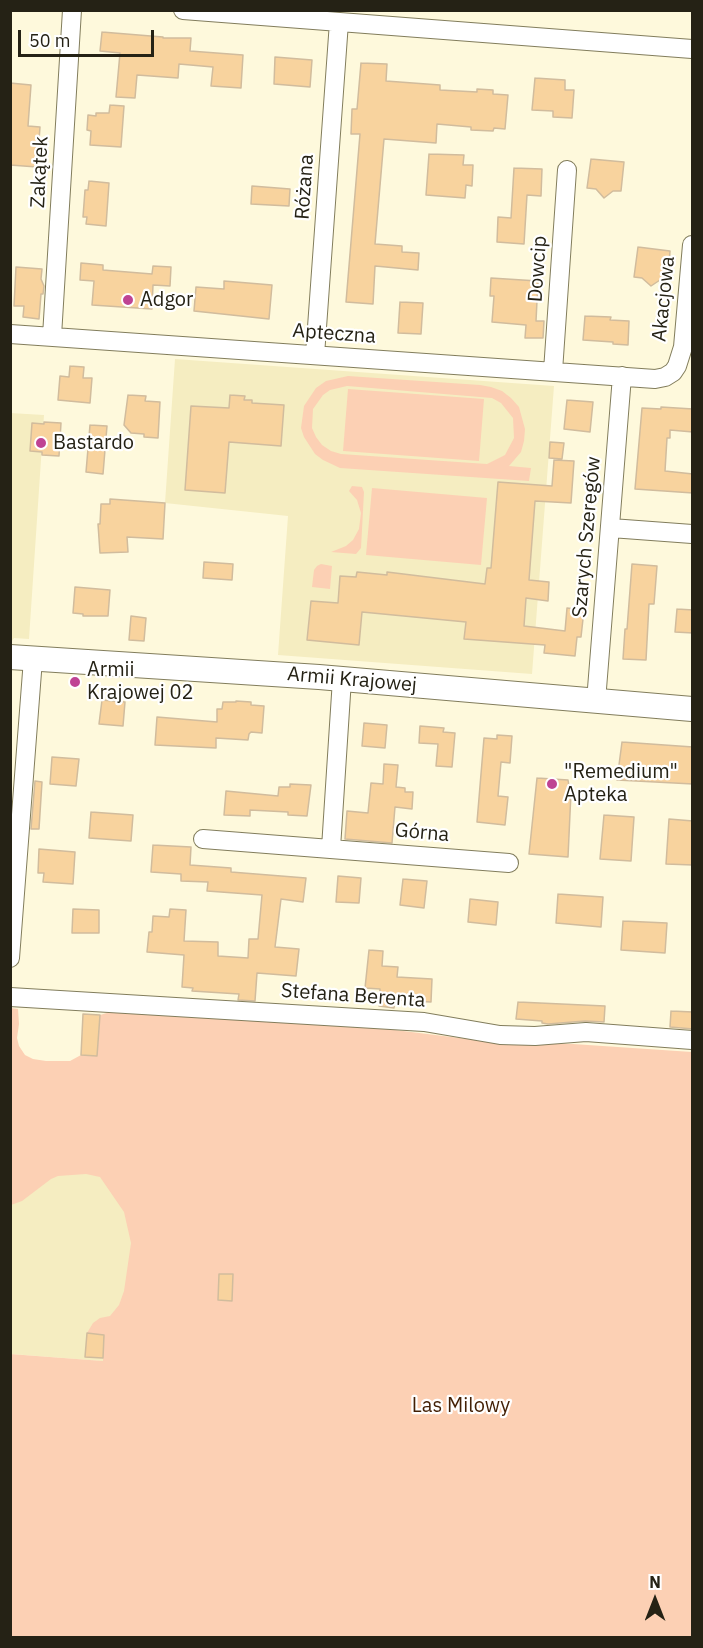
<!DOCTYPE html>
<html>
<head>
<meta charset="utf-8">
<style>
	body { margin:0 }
	#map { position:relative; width:703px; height:1648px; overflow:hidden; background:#fef9dc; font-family:"IBM Plex Sans",sans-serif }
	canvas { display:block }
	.frame { position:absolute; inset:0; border:12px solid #252215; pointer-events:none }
	.north { position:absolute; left:625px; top:1570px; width:60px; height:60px; -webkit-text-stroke:4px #fff; paint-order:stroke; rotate:0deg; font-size:16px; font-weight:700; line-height:24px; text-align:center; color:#252215 }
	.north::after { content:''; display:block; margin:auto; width:21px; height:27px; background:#252215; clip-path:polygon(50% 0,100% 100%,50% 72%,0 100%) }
	.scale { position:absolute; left:18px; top:30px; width:136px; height:27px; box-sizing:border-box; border:3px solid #252215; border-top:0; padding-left:8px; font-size:18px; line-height:21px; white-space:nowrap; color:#252215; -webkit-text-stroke:4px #fff; paint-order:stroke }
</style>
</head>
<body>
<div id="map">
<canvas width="703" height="1648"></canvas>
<div class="frame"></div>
<div class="north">N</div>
<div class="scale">50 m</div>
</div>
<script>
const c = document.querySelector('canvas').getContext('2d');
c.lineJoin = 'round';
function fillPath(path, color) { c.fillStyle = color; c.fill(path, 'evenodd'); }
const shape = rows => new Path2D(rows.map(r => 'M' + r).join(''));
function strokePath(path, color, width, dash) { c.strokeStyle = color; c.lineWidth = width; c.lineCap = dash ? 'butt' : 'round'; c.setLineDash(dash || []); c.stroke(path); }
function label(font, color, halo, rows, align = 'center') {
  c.font = font + ' "IBM Plex Sans",sans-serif'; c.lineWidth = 4.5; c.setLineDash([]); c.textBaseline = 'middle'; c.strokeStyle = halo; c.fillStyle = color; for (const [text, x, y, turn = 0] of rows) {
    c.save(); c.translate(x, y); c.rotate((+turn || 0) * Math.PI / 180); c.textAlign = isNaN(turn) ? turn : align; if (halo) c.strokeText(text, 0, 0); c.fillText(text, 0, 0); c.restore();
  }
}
fillPath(shape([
	[175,359,554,386,532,674,278,655,288,516,165,503],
	[10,413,44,415,29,639,14,638,12,641,10,641],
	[10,1122,247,1140,232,1371,11,1354]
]), '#f5edc1');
fillPath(shape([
	[348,376,480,385,491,387,502,391,511,398,519,407,525,429,524,441,521,452,509,466,531,468,529,481,340,468,323,460,315,454,304,437,301,428,304,406,316,388,326,381],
	[347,386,492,398,501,403,513,418,514,438,505,455,487,464,341,454,331,451,322,445,316,437,312,428,313,409,323,395,330,390],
	[348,389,484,399,479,461,343,451],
	[352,486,362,487,364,492,361,548,356,554,331,552,346,546,353,540,359,529,361,513,357,500,349,491],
	[372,488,487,498,481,565,366,555],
	[321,564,332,566,330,589,312,587,314,570,317,566],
	[11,1008,18,1009,19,1024,17,1038,19,1046,25,1055,33,1059,46,1061,70,1061,81,1055,97,1056,100,1015,120,1009,314,1020,492,1042,573,1044,692,1052,692,1637,11,1637,10,1354,103,1361,104,1335,87,1333,93,1323,100,1318,110,1316,119,1305,124,1291,131,1243,124,1212,100,1177,86,1174,58,1176,51,1179,22,1201,11,1205]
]), '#fcd0b4');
const building = shape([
	[102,32,163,37,163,38,191,38,190,51,243,55,241,88,211,86,213,67,179,64,178,78,137,75,135,98,116,97,120,53,100,51,102,32],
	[275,57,312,60,310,87,274,84,275,57],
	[361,63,387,64,386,81,440,85,440,90,477,92,477,89,493,90,493,94,508,95,505,129,494,128,493,131,471,130,471,127,437,124,436,143,384,139,375,244,402,246,402,252,419,253,418,270,375,266,373,304,346,302,360,134,351,134,352,109,357,109,361,63],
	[535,78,565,80,565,90,574,90,572,118,553,117,553,111,532,110,535,78],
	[10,83,31,85,28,126,40,127,37,167,10,165,10,83],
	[110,105,124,106,121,147,90,145,91,131,87,130,88,115,96,116,96,113,109,113,110,105],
	[429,154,464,155,463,165,473,165,472,186,466,185,465,198,426,195,429,154],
	[591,159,624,162,621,191,613,191,604,198,596,189,587,188,591,159],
	[514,168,542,169,541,196,527,195,524,244,497,242,498,217,511,218,514,168],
	[89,181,109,183,106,226,86,224,87,217,83,217,85,190,88,190,89,181],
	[252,186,290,189,289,206,251,204,252,186],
	[638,247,670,251,668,281,660,280,651,286,642,278,634,277,638,247],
	[81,263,103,265,103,270,152,274,153,266,171,267,170,286,153,285,152,309,92,305,94,281,80,280,81,263],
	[16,267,42,269,41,279,44,286,43,294,41,294,39,319,23,317,24,306,14,306,16,267],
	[491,278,538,281,536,321,544,321,543,338,525,338,526,325,492,322,494,296,490,296,491,278],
	[224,281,272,285,269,319,194,311,196,287,224,289,224,281],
	[400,302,423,303,421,334,398,333,400,302],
	[585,316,611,317,610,320,629,321,628,345,613,344,613,342,583,340,585,316],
	[70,366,84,367,83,378,92,378,90,403,58,400,60,376,69,377,70,366],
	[128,395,146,396,145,401,160,402,158,438,144,437,144,434,131,433,124,425,128,395],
	[230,395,245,396,244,400,252,400,252,403,284,405,281,446,229,442,225,493,185,490,191,406,229,408,230,395],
	[567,400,593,402,590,432,564,429,567,400],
	[661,407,693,409,693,432,670,430,670,438,667,438,665,471,693,474,693,493,635,489,642,408,661,409,661,407],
	[44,422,61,423,59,456,42,455,42,452,30,451,32,423,44,424,44,422],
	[90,425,107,426,103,474,86,472,90,425],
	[550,442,564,443,562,459,549,458,550,442],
	[554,460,574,461,571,503,535,501,529,580,549,582,548,601,526,598,524,626,565,631,567,608,584,610,581,637,577,637,575,656,544,653,545,645,464,639,466,622,362,612,359,645,307,640,311,601,338,603,340,576,356,577,357,572,387,575,387,572,485,584,487,568,491,568,498,482,552,486,554,460],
	[110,499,165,503,163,539,127,537,128,552,100,553,98,524,100,524,101,504,110,504,110,499],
	[204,562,233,564,232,580,203,578,204,562],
	[632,564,657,566,654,604,649,604,646,660,623,659,625,629,627,629,632,564],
	[75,587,110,590,108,616,83,616,83,614,73,613,75,587],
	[677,609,693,610,693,633,675,632,677,609],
	[131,616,146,618,144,641,129,640,131,616],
	[102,700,125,702,123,726,99,724,102,700],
	[236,701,251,702,251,705,264,706,262,733,251,732,249,734,248,740,216,738,216,748,155,745,157,717,217,722,217,709,222,709,223,702,236,702,236,701],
	[364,723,387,725,385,748,362,746,364,723],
	[420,726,444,728,443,732,455,733,452,767,436,766,438,744,419,743,420,726],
	[497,735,512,736,510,763,501,762,498,796,508,797,505,825,477,822,484,738,497,739,497,735],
	[622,742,693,747,693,784,617,780,622,742],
	[52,757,79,759,76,786,50,784,52,757],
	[384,764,398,765,396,787,405,788,405,792,413,792,412,809,395,807,392,843,345,839,347,811,368,813,371,783,383,784,384,764],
	[537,778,568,780,570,792,571,792,568,857,529,854,537,778],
	[35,781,42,782,39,829,31,829,35,781],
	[290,784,311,785,307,816,288,815,288,812,250,810,250,816,224,815,226,791,278,796,279,787,290,787,290,784],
	[91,812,133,815,131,841,89,838,91,812],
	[604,815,634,817,631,861,600,859,604,815],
	[669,819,693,821,693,865,666,864,669,819],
	[153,845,191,847,190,865,231,868,231,872,306,878,303,902,281,899,275,947,299,949,296,976,257,973,255,1001,238,1000,239,994,192,991,193,988,182,987,184,955,147,952,149,932,152,932,153,916,169,917,170,909,186,910,184,941,218,942,218,956,248,958,249,939,258,939,262,895,207,891,208,882,181,881,181,874,151,872,153,845],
	[39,849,75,852,73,884,43,882,44,873,38,873,39,849],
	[338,876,361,878,359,903,336,902,338,876],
	[403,879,427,881,424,908,400,905,403,879],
	[558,894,603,897,601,927,556,923,558,894],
	[470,899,498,902,496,925,468,922,470,899],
	[73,909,99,910,99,933,72,933,73,909],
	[623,921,667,923,665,953,621,950,623,921],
	[369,950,383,951,382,966,398,967,397,977,432,979,431,1002,395,1000,394,1008,379,1006,380,989,365,988,369,950],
	[518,1002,605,1006,604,1022,585,1021,548,1024,542,1023,542,1021,516,1019,518,1002],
	[671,1011,693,1012,693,1029,670,1027,671,1011],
	[83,1014,100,1015,97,1056,81,1055,83,1014],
	[219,1274,233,1274,232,1301,218,1300,219,1274],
	[87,1333,104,1335,103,1358,85,1357,87,1333]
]);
fillPath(building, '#f8d39e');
strokePath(building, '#d1bc9d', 1.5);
const minor = shape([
	[183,10,692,49],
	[10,334,655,379,665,377,673,372,677,366,683,347,692,245],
	[52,336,72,10],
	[315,355,339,22],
	[553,371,567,170],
	[611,528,692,534],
	[596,701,622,376],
	[203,839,509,863],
	[331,848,342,679],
	[10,958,33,659],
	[10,997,424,1022,500,1035,535,1036,586,1032,692,1040]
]);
const tertiary = shape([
	[10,657,319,677,692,709]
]);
strokePath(minor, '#827d5c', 20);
strokePath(tertiary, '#827d5c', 26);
strokePath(minor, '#fff', 18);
strokePath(tertiary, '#fff', 24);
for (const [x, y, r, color] of [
	[128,300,6,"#bf4393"],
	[41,443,6,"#bf4393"],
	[75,682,6,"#bf4393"],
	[552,784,6,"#bf4393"]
]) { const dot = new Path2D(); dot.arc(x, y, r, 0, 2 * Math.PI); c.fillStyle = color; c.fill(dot); strokePath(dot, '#fff', 2); }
label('20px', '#252215', '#fff', [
	["Zakątek",40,172,-87],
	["Różana",305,187,-86],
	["Dowcip",538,269,-86],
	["Akacjowa",664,299,-84],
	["Apteczna",334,334,4],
	["Szarych Szeregów",587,537,-85],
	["Armii Krajowej",352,680,5],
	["Górna",422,833,5],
	["Stefana Berenta",353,996,4]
]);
label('20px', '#252215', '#fff', [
	["Adgor",140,300],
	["Bastardo",53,443],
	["Armii",87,670],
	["Krajowej 02",87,693],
	["\"Remedium\"",564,772],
	["Apteka",564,795]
], 'left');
label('20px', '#421f04', '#fff', [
	["Las Milowy",461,1406]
]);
</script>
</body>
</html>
